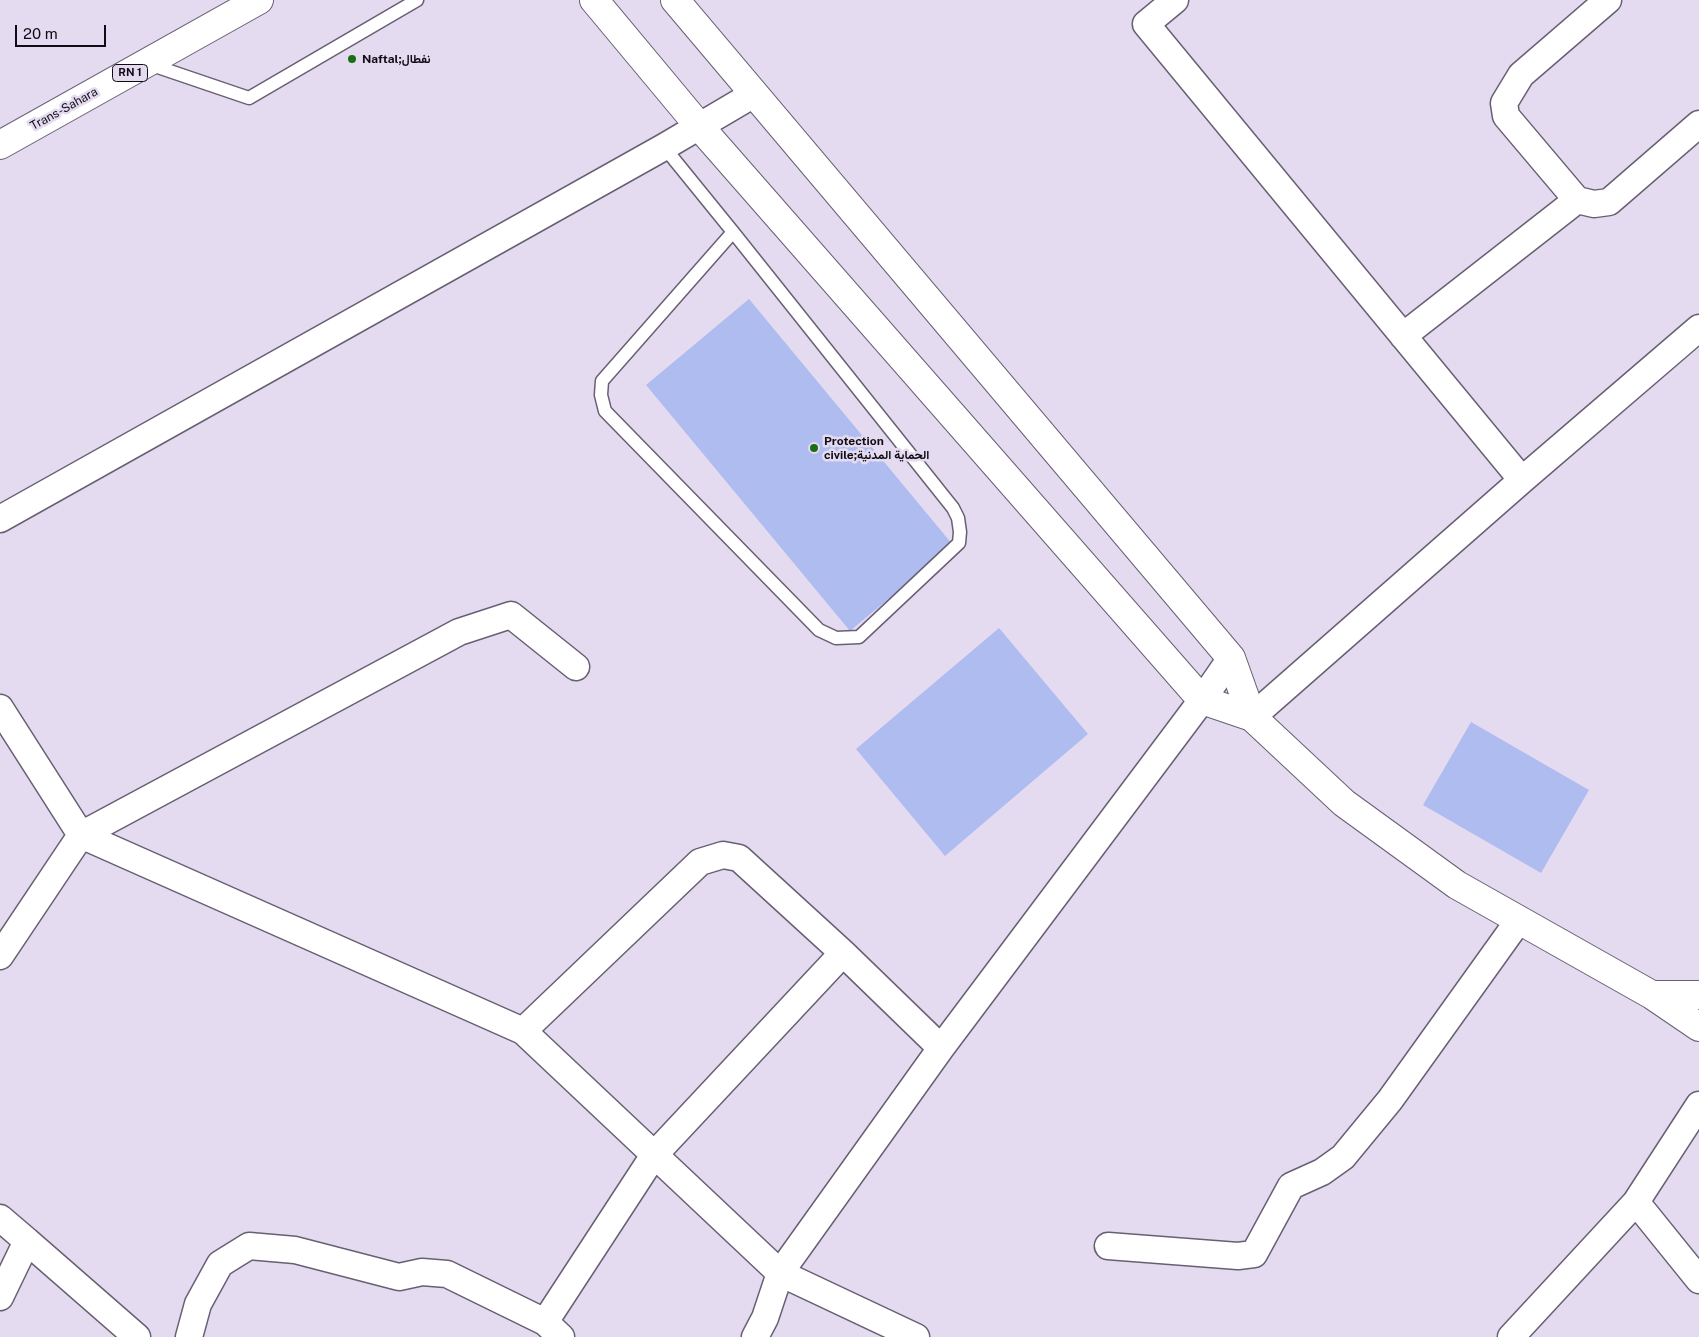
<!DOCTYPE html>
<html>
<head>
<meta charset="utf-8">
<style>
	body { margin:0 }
	#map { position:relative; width:1699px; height:1337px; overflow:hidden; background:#e5dbf1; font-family:"Public Sans",sans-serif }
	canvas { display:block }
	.scale { position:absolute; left:15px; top:25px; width:91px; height:22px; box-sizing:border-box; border:2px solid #0f0c13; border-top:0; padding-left:6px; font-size:15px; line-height:18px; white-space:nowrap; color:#0f0c13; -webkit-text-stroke:4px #e5dbf1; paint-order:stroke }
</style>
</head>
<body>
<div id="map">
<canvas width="1699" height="1337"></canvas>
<div class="scale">20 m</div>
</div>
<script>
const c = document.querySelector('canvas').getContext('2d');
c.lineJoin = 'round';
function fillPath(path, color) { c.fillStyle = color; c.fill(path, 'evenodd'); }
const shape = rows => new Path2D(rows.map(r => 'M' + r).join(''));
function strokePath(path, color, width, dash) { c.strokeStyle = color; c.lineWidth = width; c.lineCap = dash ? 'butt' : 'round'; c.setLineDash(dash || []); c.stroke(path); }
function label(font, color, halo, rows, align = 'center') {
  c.font = font + ' "Public Sans",Vazirmatn,sans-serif'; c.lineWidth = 5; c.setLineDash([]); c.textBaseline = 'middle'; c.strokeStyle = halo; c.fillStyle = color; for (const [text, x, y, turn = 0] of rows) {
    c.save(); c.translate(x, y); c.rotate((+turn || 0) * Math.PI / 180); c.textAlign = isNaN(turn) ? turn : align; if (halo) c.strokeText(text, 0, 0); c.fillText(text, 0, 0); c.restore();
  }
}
fillPath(shape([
	[749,299,953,545,850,631,646,385],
	[999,628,1088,734,945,856,856,749],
	[1471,722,1589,790,1541,873,1423,805]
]), '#afbcef');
const service = shape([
	[149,64,249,98,417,0],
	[664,147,733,232,953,508,958,518,960,532,959,543,859,637,836,638,819,630,605,411,601,395,602,381,733,232]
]);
const minor = shape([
	[1175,0,1146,24,1522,480],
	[1608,0,1521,75,1504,103,1506,116,1577,200,1594,204,1609,202,1699,124],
	[1403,336,1577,200],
	[0,519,664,147,754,94],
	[576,667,511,615,459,632,81,835,523,1031,780,1273,916,1337],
	[0,708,81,835,0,956],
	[1252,717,1522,480,1699,328],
	[523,1031,700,862,723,855,739,858,843,953,941,1048],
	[1636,1202,1699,1280],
	[0,1218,27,1241,0,1297],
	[27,1241,137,1337],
	[1108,1246,1238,1256,1254,1254,1291,1186,1322,1172,1343,1157,1390,1100,1519,920],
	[189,1337,198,1304,220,1264,249,1246,295,1250,399,1277,422,1272,447,1274,545,1322],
	[561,1337,545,1322,654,1155,843,953],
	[755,1337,765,1318,780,1273,941,1048,1202,700,1231,658],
	[1511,1337,1636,1202,1699,1105]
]);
const tertiary = shape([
	[594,0,699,126,1202,700,1252,717,1344,803,1457,885,1652,995,1699,1027],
	[675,0,1231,658,1252,717],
	[1652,995,1699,995]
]);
const primary = shape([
	[0,145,259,0]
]);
strokePath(service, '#685f72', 15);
strokePath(minor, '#685f72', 29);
strokePath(tertiary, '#685f72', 30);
strokePath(primary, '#685f72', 30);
strokePath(service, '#fff', 12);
strokePath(minor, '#fff', 26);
strokePath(tertiary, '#fff', 28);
strokePath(primary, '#fff', 28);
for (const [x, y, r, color] of [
	[352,59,5,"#1c6e16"],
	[814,448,5,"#1c6e16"]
]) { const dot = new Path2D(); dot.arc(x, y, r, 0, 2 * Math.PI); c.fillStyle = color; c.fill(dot); strokePath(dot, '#e5dbf1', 2); }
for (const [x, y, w] of [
	[130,73,35]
]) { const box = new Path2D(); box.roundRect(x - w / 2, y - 8.5, w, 17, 4); c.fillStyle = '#e5dbf1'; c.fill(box); strokePath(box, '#0f0c13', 1); }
label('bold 11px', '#0f0c13', null, [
	["RN 1",130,73]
]);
label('bold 12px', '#0f0c13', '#e5dbf1', [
	["Naftal;نفطال",362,59],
	["Protection",824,441],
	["civile;الحماية المدنية",824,455]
], 'left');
label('12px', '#0f0c13', '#e5dbf1', [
	["Trans-Sahara",64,109,-29]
]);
</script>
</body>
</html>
